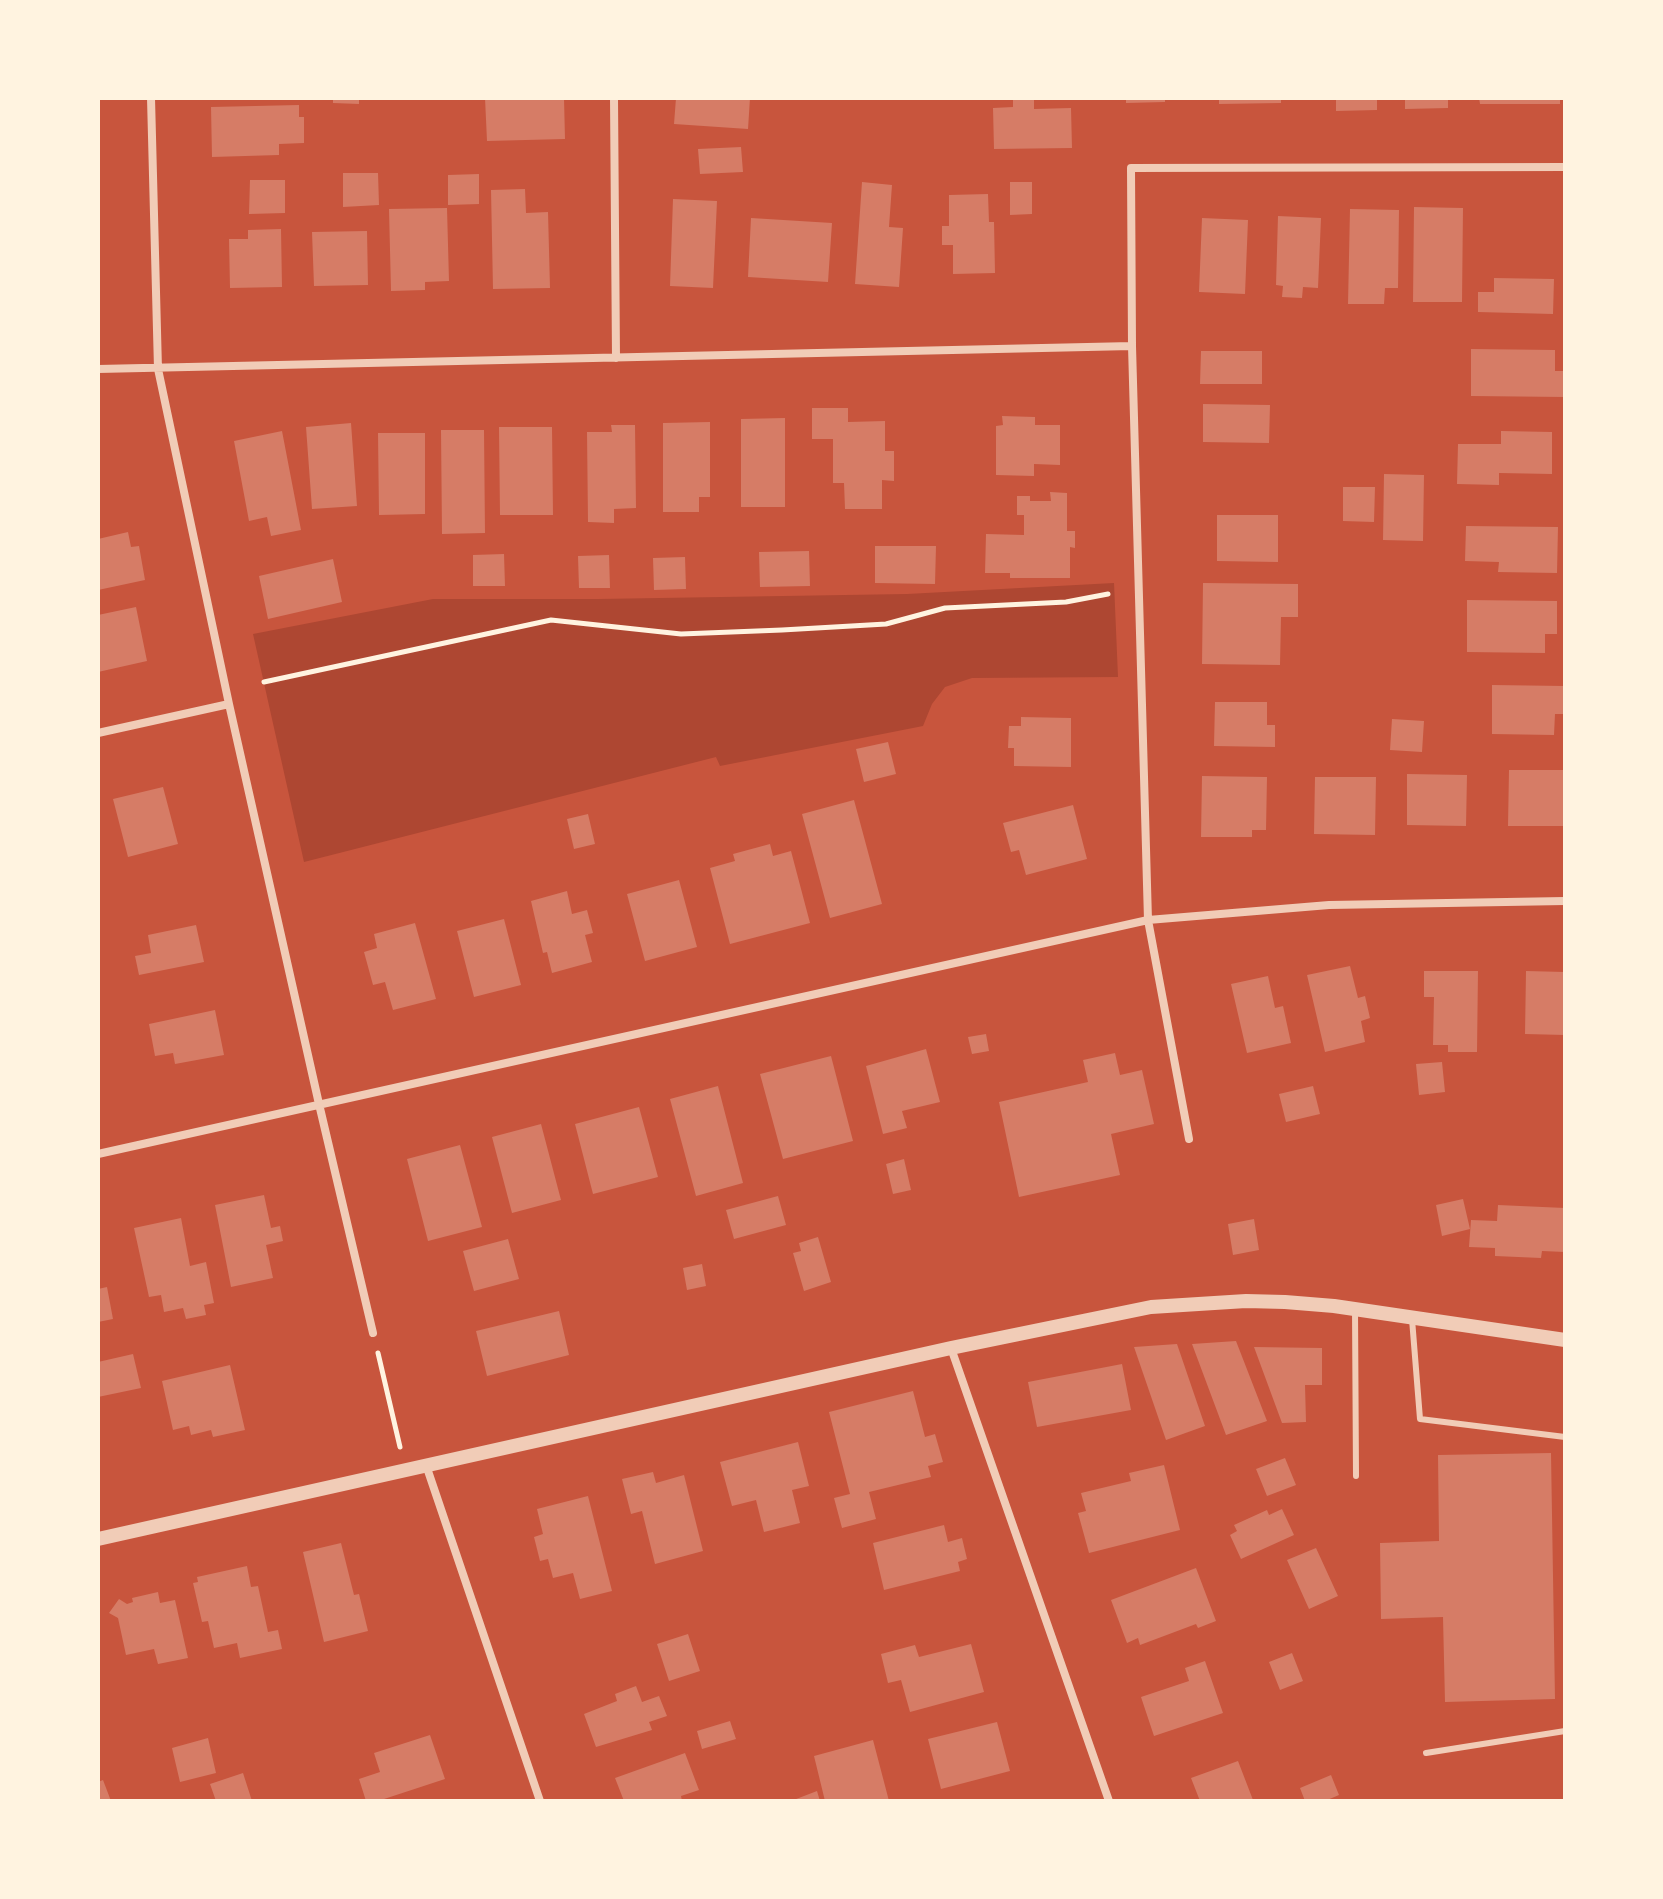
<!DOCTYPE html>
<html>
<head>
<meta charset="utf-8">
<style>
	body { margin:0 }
	#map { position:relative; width:1663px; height:1899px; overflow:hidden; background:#c8553d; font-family:"Nunito Sans",sans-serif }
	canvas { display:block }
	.frame { position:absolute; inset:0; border:100px solid #fff3e0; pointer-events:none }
</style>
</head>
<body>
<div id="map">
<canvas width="1663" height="1899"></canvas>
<div class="frame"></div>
</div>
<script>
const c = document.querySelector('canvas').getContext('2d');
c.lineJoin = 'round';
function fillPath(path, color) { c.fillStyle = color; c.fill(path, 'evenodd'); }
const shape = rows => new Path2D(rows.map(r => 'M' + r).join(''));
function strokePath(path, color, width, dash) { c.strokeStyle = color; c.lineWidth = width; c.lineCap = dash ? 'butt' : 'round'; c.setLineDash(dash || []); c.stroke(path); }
fillPath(shape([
	[1114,583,1118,677,972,678,945,687,932,704,923,726,720,766,716,757,304,862,253,634,433,599,598,599,907,594]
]), '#ae4732');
fillPath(shape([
	[333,98,359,98,359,104,333,103],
	[485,98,564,98,565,139,487,141],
	[676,98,750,98,748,129,674,124],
	[1126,98,1165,98,1165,102,1126,103],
	[1219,98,1281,98,1281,103,1219,104],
	[1336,98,1377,98,1377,110,1336,111],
	[1405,98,1448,98,1448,108,1405,109],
	[1479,98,1560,98,1560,104,1480,104],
	[1013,100,1034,100,1034,109,1071,108,1072,148,994,149,993,108,1013,107],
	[299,105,299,117,304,117,304,143,279,144,279,155,212,157,211,107],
	[741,147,743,172,700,174,698,149],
	[343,173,378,173,379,205,343,207],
	[479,174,479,204,448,205,448,175],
	[250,180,285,180,285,213,249,214],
	[862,182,892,185,889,227,903,228,899,287,855,284],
	[1010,182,1032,182,1032,214,1010,215],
	[525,189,526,213,548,212,550,288,493,289,491,190],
	[988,194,989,222,994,222,995,273,953,274,953,245,942,245,942,226,949,226,949,195],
	[673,199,717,201,713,288,670,286],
	[1414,207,1463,208,1462,302,1413,302],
	[447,208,449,281,425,282,425,290,391,291,389,209],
	[1350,209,1399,210,1398,288,1385,288,1384,304,1348,304],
	[1278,216,1321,218,1318,288,1303,287,1302,298,1282,297,1283,286,1276,285],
	[751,218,832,223,828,282,748,277],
	[1202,218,1248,220,1245,294,1199,292],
	[281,229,282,287,230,288,229,239,248,239,248,230],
	[367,231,368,285,314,286,312,232],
	[1494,278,1554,279,1553,314,1478,312,1478,292,1494,292],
	[1471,349,1555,350,1555,371,1565,371,1565,397,1471,396],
	[1201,351,1262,351,1262,384,1200,384],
	[1203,404,1270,405,1269,443,1203,442],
	[812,408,848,408,848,422,885,421,885,451,894,451,894,481,882,480,882,509,845,509,844,483,833,483,833,439,812,439],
	[1002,416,1035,417,1035,425,1060,425,1060,465,1034,464,1034,476,996,475,996,426,1003,425],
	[785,418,785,507,741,507,741,419],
	[710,422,710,497,699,497,699,512,663,512,663,423],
	[351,423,357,506,312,509,306,427],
	[611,425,635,425,636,508,614,509,614,523,588,522,587,432,612,432],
	[499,427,552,427,553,515,500,515],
	[441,430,484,430,485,533,442,534],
	[282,431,301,530,271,536,267,517,249,521,234,441],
	[1501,431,1552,432,1552,474,1499,473,1499,485,1457,484,1458,444,1501,444],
	[378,433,425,433,425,514,379,515],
	[1384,474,1424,475,1423,541,1383,540],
	[1343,487,1375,487,1374,522,1343,521],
	[1050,492,1067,493,1067,531,1075,531,1075,548,1070,547,1070,578,1010,578,1010,573,985,573,986,534,1024,535,1024,515,1017,515,1017,496,1030,496,1030,501,1051,501],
	[1217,515,1278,515,1278,562,1217,561],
	[1466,526,1558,527,1557,573,1498,572,1499,562,1465,561],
	[128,532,131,547,139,546,145,580,98,590,98,539],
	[875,546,936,546,935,584,875,583],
	[809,551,810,586,760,587,759,552],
	[504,554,505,586,473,586,473,555],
	[609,555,610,588,579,588,578,556],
	[685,557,686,589,654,590,653,558],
	[333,559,342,602,268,619,259,576],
	[1203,583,1298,584,1298,617,1281,617,1280,665,1202,664],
	[1467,600,1557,601,1557,634,1545,634,1545,653,1467,652],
	[136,607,147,661,98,672,98,615],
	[1492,685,1565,686,1565,714,1555,714,1554,735,1492,734],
	[1215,702,1267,702,1267,725,1275,725,1275,747,1214,746],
	[1021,717,1071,718,1071,767,1014,766,1014,748,1008,748,1009,726,1021,726],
	[1392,719,1424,721,1422,752,1390,750],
	[888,742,896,774,864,782,856,749],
	[1509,770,1565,770,1565,826,1508,826],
	[1407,774,1467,775,1466,826,1407,825],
	[1202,776,1267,777,1266,830,1252,830,1252,837,1201,837],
	[1315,777,1376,777,1375,835,1314,834],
	[163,787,178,844,128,857,113,799],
	[854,800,882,904,830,918,802,814],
	[1073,805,1087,859,1026,875,1019,850,1011,852,1003,823],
	[588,814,595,844,574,849,567,819],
	[770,844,773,856,791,851,810,923,730,944,710,868,735,861,733,854],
	[679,880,697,947,645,961,627,894],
	[567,891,572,914,587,910,593,933,585,935,592,962,552,973,547,952,543,953,531,901],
	[504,919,521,985,474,997,457,931],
	[415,923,436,999,393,1010,385,982,373,985,364,952,377,948,374,934],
	[196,925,204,962,139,975,135,956,151,953,148,935],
	[1350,966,1358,998,1365,996,1370,1018,1361,1021,1365,1042,1325,1052,1307,975],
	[1424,971,1478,971,1477,1052,1448,1052,1448,1045,1433,1045,1434,997,1424,997],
	[1526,971,1565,972,1565,1035,1525,1034],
	[1268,976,1275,1008,1283,1006,1291,1043,1247,1053,1231,984],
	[215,1010,224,1055,175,1064,173,1053,155,1056,149,1024],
	[986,1034,989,1051,972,1054,968,1037],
	[926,1049,940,1102,902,1111,907,1128,883,1134,866,1066],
	[1115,1053,1120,1075,1142,1070,1154,1124,1111,1134,1120,1175,1019,1197,999,1102,1088,1082,1083,1060],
	[831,1056,853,1141,783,1159,760,1074],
	[1442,1062,1445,1092,1419,1095,1416,1064],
	[718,1086,743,1183,696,1196,670,1099],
	[1313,1086,1320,1114,1286,1122,1279,1094],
	[639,1107,658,1177,593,1194,575,1124],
	[541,1124,561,1200,512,1213,492,1137],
	[460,1145,482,1227,428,1241,407,1159],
	[904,1159,911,1190,893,1194,886,1164],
	[264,1195,271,1228,280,1226,283,1241,266,1245,273,1278,231,1287,215,1205],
	[778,1196,786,1225,734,1239,726,1210],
	[1463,1199,1470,1229,1442,1236,1436,1205],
	[1498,1205,1565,1208,1565,1252,1542,1251,1541,1258,1495,1256,1495,1248,1469,1247,1471,1220,1497,1221],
	[181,1218,190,1266,206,1262,214,1303,204,1305,206,1315,186,1319,183,1308,164,1312,161,1295,149,1297,134,1228],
	[1254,1219,1259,1250,1233,1255,1228,1224],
	[818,1237,831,1282,804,1291,793,1253,801,1251,799,1243],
	[508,1239,519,1279,474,1291,463,1251],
	[702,1264,706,1286,687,1290,683,1268],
	[107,1287,113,1319,98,1322,98,1289],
	[559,1311,569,1355,487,1376,476,1331],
	[1236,1341,1267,1421,1226,1435,1192,1344],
	[1177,1344,1205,1426,1166,1440,1134,1347],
	[1254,1347,1322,1348,1322,1385,1305,1385,1306,1422,1282,1423],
	[133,1354,141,1388,98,1397,98,1362],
	[1122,1364,1131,1410,1037,1427,1028,1382],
	[230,1365,245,1430,213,1437,211,1430,191,1435,189,1426,173,1430,162,1381],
	[913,1391,925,1437,935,1434,943,1462,928,1466,931,1477,869,1492,876,1519,842,1528,834,1498,850,1494,829,1412],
	[798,1442,809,1486,792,1490,800,1523,764,1532,756,1500,732,1506,720,1462],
	[1551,1453,1555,1699,1445,1702,1443,1617,1381,1619,1380,1543,1439,1541,1438,1455],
	[1285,1458,1296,1485,1267,1496,1256,1469],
	[1164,1465,1180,1530,1089,1553,1078,1513,1086,1511,1081,1493,1131,1481,1129,1473],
	[653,1472,656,1483,684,1475,703,1551,655,1564,642,1511,631,1514,622,1479],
	[588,1496,612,1591,580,1599,573,1573,553,1578,548,1559,540,1561,534,1537,543,1534,537,1509],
	[1282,1509,1294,1535,1241,1559,1230,1535,1237,1531,1234,1525,1267,1510,1269,1515],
	[944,1525,948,1542,962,1538,967,1559,958,1562,960,1571,884,1590,873,1543],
	[341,1543,354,1595,359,1594,368,1631,324,1642,303,1552],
	[1316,1548,1338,1596,1309,1609,1287,1560],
	[247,1566,251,1587,258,1586,268,1632,278,1630,282,1649,240,1658,237,1643,214,1648,208,1621,202,1622,193,1583,198,1582,197,1577],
	[1196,1568,1216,1621,1198,1628,1196,1624,1140,1645,1138,1638,1127,1643,1111,1600],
	[158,1592,160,1603,175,1600,188,1658,158,1664,154,1649,126,1655,118,1618,109,1613,119,1599,127,1604,133,1602,132,1598],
	[688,1634,700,1671,669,1681,657,1644],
	[971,1644,984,1692,910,1712,901,1680,888,1683,881,1654,915,1645,919,1657],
	[1292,1653,1303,1681,1280,1690,1269,1662],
	[1205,1661,1223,1713,1154,1736,1141,1697,1189,1681,1185,1668],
	[636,1686,642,1702,659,1696,667,1716,649,1722,652,1730,596,1747,584,1714,617,1701,615,1694],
	[730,1721,736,1739,702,1749,697,1731],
	[997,1722,1010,1771,941,1789,928,1739],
	[430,1735,445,1779,378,1801,366,1801,359,1779,380,1772,374,1753],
	[208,1738,216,1773,180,1782,172,1748],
	[873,1740,889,1801,825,1801,814,1756],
	[685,1753,699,1790,681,1796,682,1801,624,1801,615,1778],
	[1238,1761,1253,1800,1200,1801,1191,1778],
	[243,1773,252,1801,216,1801,210,1784],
	[1331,1775,1339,1795,1325,1801,1305,1801,1300,1788],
	[103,1780,111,1801,98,1801,98,1782],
	[817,1791,820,1801,791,1801]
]), '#d67c66');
strokePath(shape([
	[264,682,551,620,681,634,782,630,886,624,945,608,1066,602,1108,594],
	[378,1353,400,1447]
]), '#fff3e0', 5);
strokePath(shape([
	[1355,1309,1356,1476],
	[1412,1319,1420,1419,1565,1437],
	[1426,1753,1565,1731]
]), '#f1ccb7', 6);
strokePath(shape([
	[151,98,158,369,229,704,319,1104,373,1333],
	[614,98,616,358],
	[98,369,1132,346],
	[98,733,229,704],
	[1189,1139,1148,920,1132,346,1131,168,1565,167],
	[98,1154,1148,920,1329,905,1565,901],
	[951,1348,1109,1801],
	[426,1465,540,1801]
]), '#f1ccb7', 8);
strokePath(shape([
	[98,1539,951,1348,1151,1307,1246,1301,1285,1302,1334,1306,1565,1340]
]), '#f1ccb7', 14);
</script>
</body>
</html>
